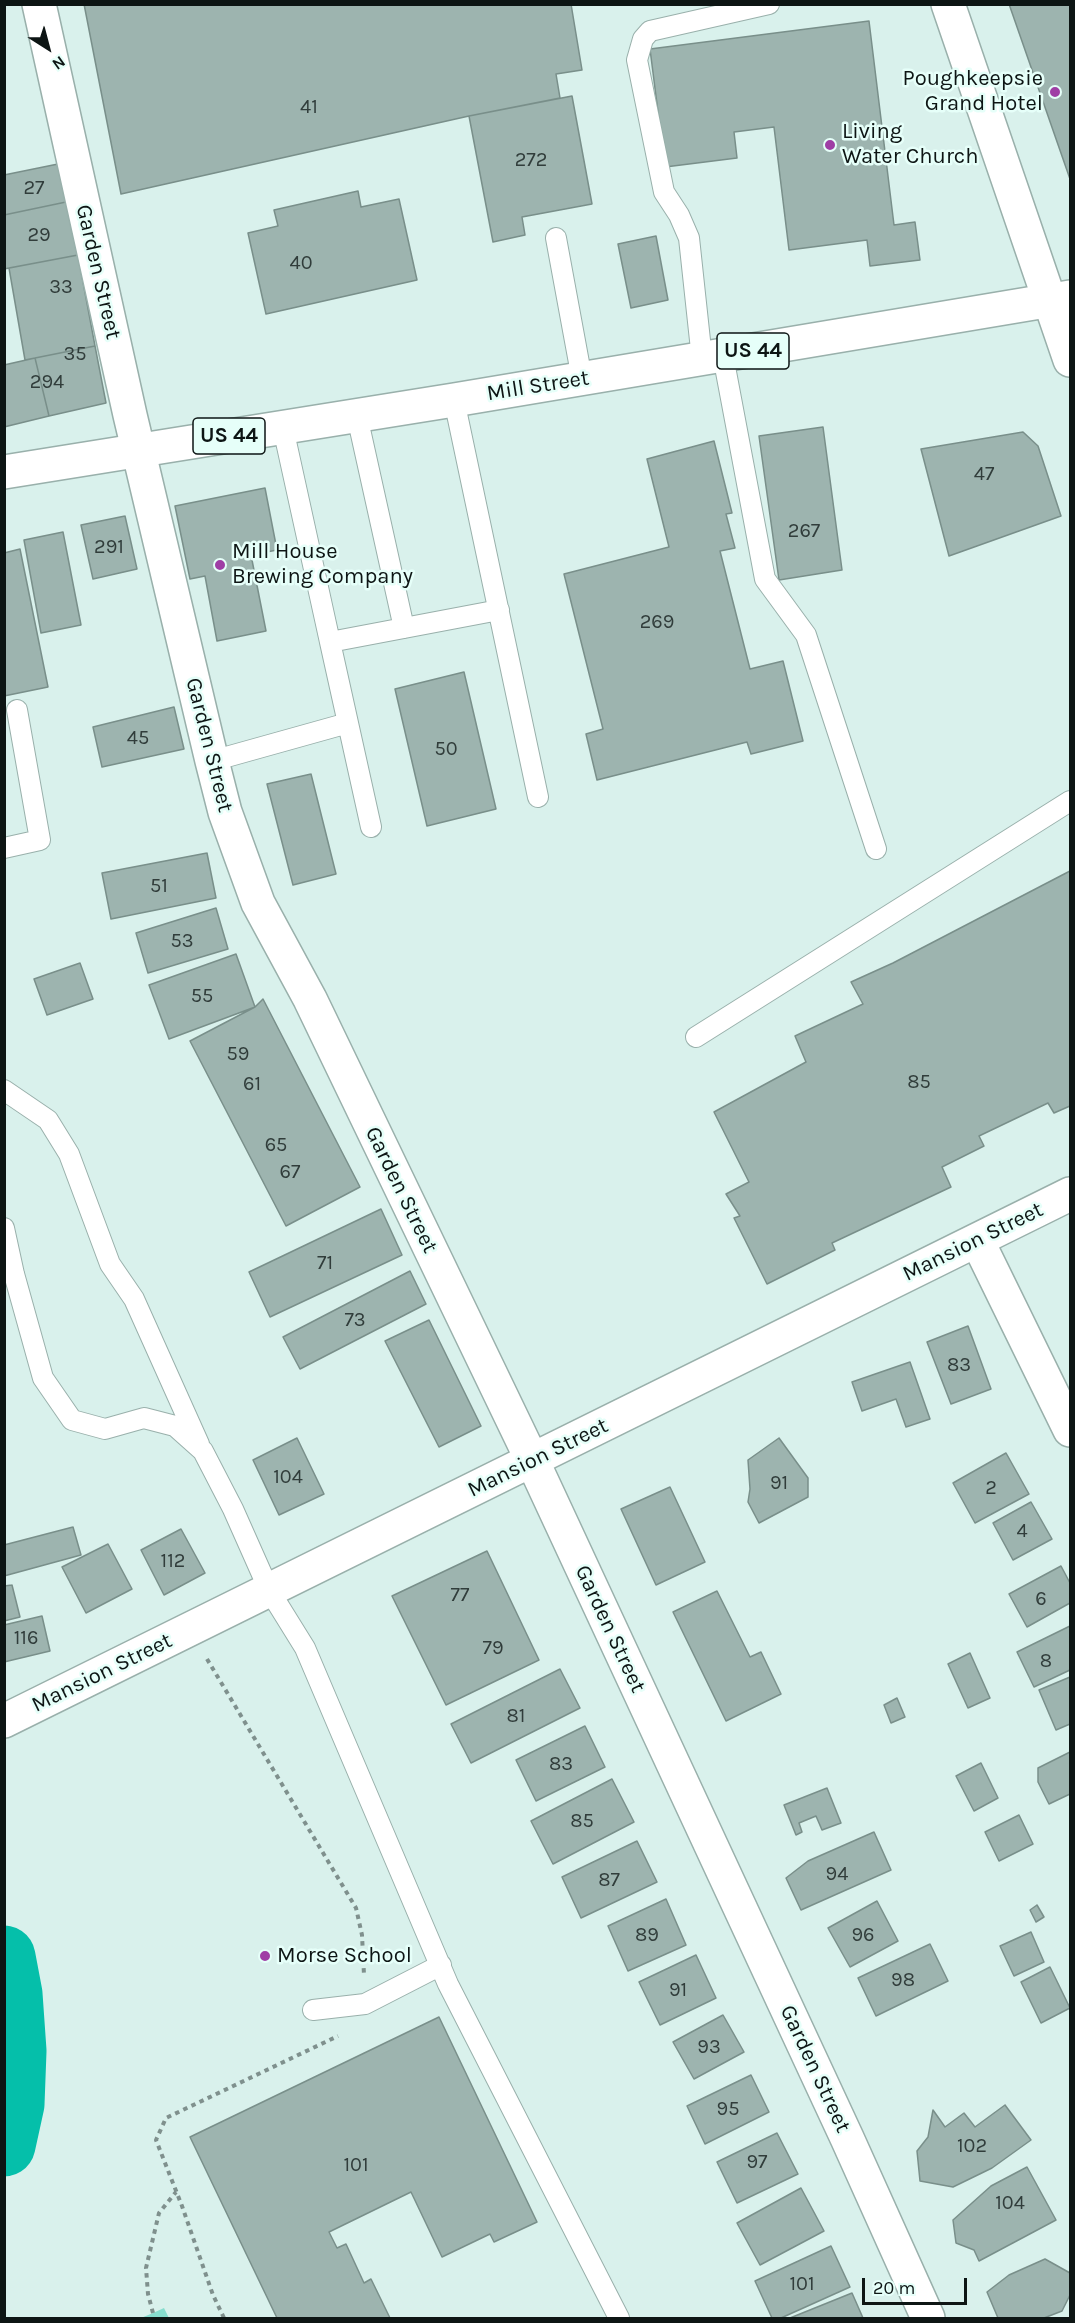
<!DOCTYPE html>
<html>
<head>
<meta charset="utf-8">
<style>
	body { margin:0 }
	#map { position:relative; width:1075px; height:2323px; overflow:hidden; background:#d9f1ec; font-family:Karla,sans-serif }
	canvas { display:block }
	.frame { position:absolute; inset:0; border:6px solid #0d1514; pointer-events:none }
	.north { position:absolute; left:18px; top:18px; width:60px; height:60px; -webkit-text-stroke:4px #e6fff9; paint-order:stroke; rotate:144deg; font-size:16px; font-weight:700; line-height:24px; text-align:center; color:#0d1514 }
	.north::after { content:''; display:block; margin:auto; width:21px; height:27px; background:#0d1514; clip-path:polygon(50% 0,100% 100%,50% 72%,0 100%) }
	.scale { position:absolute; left:862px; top:2278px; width:105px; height:27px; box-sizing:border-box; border:3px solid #0d1514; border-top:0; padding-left:8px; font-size:18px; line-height:21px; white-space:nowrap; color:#0d1514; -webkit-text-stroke:4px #e6fff9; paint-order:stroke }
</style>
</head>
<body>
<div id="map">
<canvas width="1075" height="2323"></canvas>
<div class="frame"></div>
<div class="north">N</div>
<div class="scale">20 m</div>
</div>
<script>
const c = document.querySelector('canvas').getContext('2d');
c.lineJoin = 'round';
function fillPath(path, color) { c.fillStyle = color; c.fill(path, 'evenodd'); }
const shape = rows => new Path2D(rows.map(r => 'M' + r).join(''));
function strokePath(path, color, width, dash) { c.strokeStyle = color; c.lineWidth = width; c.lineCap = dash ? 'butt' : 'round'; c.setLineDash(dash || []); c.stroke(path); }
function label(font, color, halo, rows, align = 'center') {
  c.font = font + ' Karla,sans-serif'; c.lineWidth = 5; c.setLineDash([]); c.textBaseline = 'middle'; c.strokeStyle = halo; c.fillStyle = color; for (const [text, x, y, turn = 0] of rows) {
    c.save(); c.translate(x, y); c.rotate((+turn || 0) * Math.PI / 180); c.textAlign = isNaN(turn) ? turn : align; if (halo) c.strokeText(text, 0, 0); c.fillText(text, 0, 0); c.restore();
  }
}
fillPath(shape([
	[164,2308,169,2318,141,2318,153,2313]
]), '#87ddce');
strokePath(shape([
	[4,1957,11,1994,15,2051,13,2104,4,2145]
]), '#05bfaa', 63);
const building = shape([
	[84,4,571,4,582,70,556,74,560,98,469,116,121,194,84,4],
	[1009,4,1070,4,1070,179,1009,4],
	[869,21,894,225,915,222,920,260,870,266,867,240,789,250,774,127,734,132,737,158,665,167,650,49,869,21],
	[572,96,592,204,522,217,525,235,493,242,469,116,572,96],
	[58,164,66,202,4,215,4,175,58,164],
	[358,191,361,207,399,199,417,280,266,314,248,233,278,226,274,210,358,191],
	[66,202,78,255,4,269,4,215,66,202],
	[656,236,668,300,631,308,618,244,656,236],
	[78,255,95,346,25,360,9,268,78,255],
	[95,346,106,403,49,416,35,358,95,346],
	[35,358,49,416,4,427,4,365,35,358],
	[823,427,842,570,779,580,759,436,823,427],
	[1023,432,1038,446,1061,516,949,556,921,449,1023,432],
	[714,441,732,513,726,514,735,548,720,551,750,669,783,661,803,741,751,754,747,742,597,780,586,734,603,729,564,574,669,547,647,459,714,441],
	[265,488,277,550,251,555,266,631,217,641,205,576,190,579,175,506,265,488],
	[125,516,137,569,93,579,81,525,125,516],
	[63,532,81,625,41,633,24,540,63,532],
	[20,549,48,687,4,696,4,553,20,549],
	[464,672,496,809,427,826,395,689,464,672],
	[174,707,184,749,102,767,93,727,174,707],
	[311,774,336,874,293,885,267,784,311,774],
	[207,853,216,898,111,919,102,873,207,853],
	[1070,871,1070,1106,1054,1113,1048,1103,979,1136,984,1146,942,1167,951,1187,832,1243,835,1250,767,1284,734,1218,740,1216,726,1194,749,1182,714,1112,806,1062,795,1036,863,1004,851,982,893,963,1070,871],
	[216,908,228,949,148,973,136,933,216,908],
	[236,954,255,1007,169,1039,149,985,236,954],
	[80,963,93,999,47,1015,34,979,80,963],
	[263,999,360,1187,286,1226,190,1041,255,1007,263,999],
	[381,1209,402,1255,270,1317,249,1272,381,1209],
	[410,1271,426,1304,300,1369,283,1337,410,1271],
	[429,1320,481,1426,439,1447,385,1341,429,1320],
	[968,1326,991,1389,951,1404,927,1342,968,1326],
	[910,1362,930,1419,906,1427,896,1399,862,1411,852,1382,910,1362],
	[297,1438,324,1494,279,1515,253,1460,297,1438],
	[779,1438,808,1478,808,1497,759,1523,748,1502,750,1489,748,1460,779,1438],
	[1006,1453,1029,1494,975,1523,953,1483,1006,1453],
	[670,1487,705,1562,656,1585,621,1509,670,1487],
	[1031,1502,1052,1539,1013,1560,993,1523,1031,1502],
	[73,1527,81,1555,4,1576,4,1545,73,1527],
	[181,1529,205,1573,164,1595,141,1550,181,1529],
	[108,1544,132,1589,86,1613,62,1567,108,1544],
	[487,1551,539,1660,446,1705,392,1596,487,1551],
	[1061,1566,1070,1583,1070,1603,1027,1627,1009,1594,1061,1566],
	[12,1585,20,1617,4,1621,4,1586,12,1585],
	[717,1591,750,1657,761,1652,781,1694,726,1721,673,1612,717,1591],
	[42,1616,50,1651,4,1662,4,1625,42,1616],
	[1070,1626,1070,1670,1034,1687,1017,1652,1070,1626],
	[970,1653,990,1698,968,1708,948,1664,970,1653],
	[560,1669,580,1708,471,1763,451,1724,560,1669],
	[1070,1677,1070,1724,1056,1730,1039,1690,1070,1677],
	[897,1698,905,1717,891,1723,884,1705,897,1698],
	[585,1726,605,1767,536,1801,516,1760,585,1726],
	[1070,1752,1070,1794,1049,1804,1038,1782,1038,1768,1070,1752],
	[981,1763,998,1798,974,1811,956,1776,981,1763],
	[612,1779,634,1822,553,1864,531,1821,612,1779],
	[827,1788,841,1823,822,1830,816,1816,799,1823,802,1832,796,1835,784,1805,827,1788],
	[1019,1815,1033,1844,999,1861,985,1832,1019,1815],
	[874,1832,891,1870,801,1910,786,1878,808,1861,874,1832],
	[637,1841,657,1882,581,1918,562,1877,637,1841],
	[666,1899,686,1945,628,1971,608,1926,666,1899],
	[877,1901,898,1941,850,1967,828,1928,877,1901],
	[1037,1905,1044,1917,1036,1922,1030,1910,1037,1905],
	[1031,1932,1044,1962,1014,1976,1000,1946,1031,1932],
	[930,1944,948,1981,876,2016,858,1978,930,1944],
	[696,1955,716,1998,660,2025,639,1982,696,1955],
	[1050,1967,1070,2008,1041,2023,1021,1982,1050,1967],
	[723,2015,744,2052,694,2079,673,2042,723,2015],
	[439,2017,537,2222,494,2242,490,2234,442,2257,411,2192,329,2232,337,2248,346,2244,364,2283,371,2279,390,2318,277,2318,190,2137,439,2017],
	[751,2075,769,2112,705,2144,687,2106,751,2075],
	[1005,2105,1031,2140,992,2168,953,2187,920,2181,917,2151,928,2137,933,2110,945,2127,964,2113,975,2127,1005,2105],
	[777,2133,798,2174,737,2203,717,2162,777,2133],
	[1027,2167,1056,2220,979,2261,974,2250,956,2243,953,2220,991,2186,1027,2167],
	[801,2188,824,2231,760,2265,737,2223,801,2188],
	[831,2246,850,2287,781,2318,772,2318,755,2281,831,2246],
	[1045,2259,1070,2273,1070,2295,1062,2311,1044,2318,998,2318,987,2292,1009,2275,1045,2259],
	[852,2293,863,2318,790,2318,852,2293]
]);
fillPath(building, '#9db4af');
strokePath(building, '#798f8a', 1.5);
const lane = shape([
	[556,238,582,379],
	[723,356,765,579,806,635,876,849],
	[702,359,689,238,679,215,664,192,637,60,643,39,650,31,769,4],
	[454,400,538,797],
	[357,416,404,628],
	[283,428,330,642,499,610],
	[330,642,371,827],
	[212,761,348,723],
	[4,848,40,840,17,710],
	[696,1037,1070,801],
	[4,1090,48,1120,69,1154,110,1264,134,1299,199,1444],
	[4,1228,14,1274,43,1378,72,1420,105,1429,144,1418,175,1426,203,1451,233,1509,269,1590,305,1648,448,1984,619,2318],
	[313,2010,365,2004,441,1965]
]);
const street = shape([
	[39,4,130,415,212,761,225,812,258,903,310,999,532,1460,847,2138,928,2318],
	[977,1240,1070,1430],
	[4,1721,1070,1194]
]);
const secondary = shape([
	[948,4,1070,360]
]);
const highway = shape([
	[4,472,454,400,1070,297]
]);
strokePath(lane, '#99b0ab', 22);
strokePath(street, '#99b0ab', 36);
strokePath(secondary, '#99b0ab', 36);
strokePath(highway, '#99b0ab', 36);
strokePath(shape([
	[207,1659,356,1908,362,1935,364,1975],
	[153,2313,148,2294,146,2268,159,2213,176,2192],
	[224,2318,213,2295,182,2206,156,2140,166,2118,338,2036]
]), '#7f908d', 4, [4.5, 4.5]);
strokePath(lane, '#fff', 20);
strokePath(street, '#fff', 33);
strokePath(secondary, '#fff', 33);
strokePath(highway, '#fff', 33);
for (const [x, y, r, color] of [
	[1055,92,6,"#9f3ea5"],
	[830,145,6,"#9f3ea5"],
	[220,565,6,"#9f3ea5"],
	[265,1956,6,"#9f3ea5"]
]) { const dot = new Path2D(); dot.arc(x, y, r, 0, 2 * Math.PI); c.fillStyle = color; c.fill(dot); strokePath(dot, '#e6fff9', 2); }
label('20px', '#313d3b', null, [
	["41",309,107],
	["272",531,160],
	["27",34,188],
	["29",39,235],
	["40",301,263],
	["33",61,287],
	["35",75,354],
	["294",47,382],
	["47",984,474],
	["267",804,531],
	["291",109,547],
	["269",657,622],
	["45",138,738],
	["50",446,749],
	["51",159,886],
	["53",182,941],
	["55",202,996],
	["59",238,1054],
	["85",919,1082],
	["61",252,1084],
	["65",276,1145],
	["67",290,1172],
	["71",325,1263],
	["73",355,1320],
	["83",959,1365],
	["104",288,1477],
	["91",779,1483],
	["2",991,1488],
	["4",1022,1531],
	["112",173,1561],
	["77",460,1595],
	["6",1041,1599],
	["116",26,1638],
	["79",493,1648],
	["8",1046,1661],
	["81",516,1716],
	["83",561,1764],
	["85",582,1821],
	["94",837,1874],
	["87",609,1880],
	["89",647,1935],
	["96",863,1935],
	["98",903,1980],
	["91",678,1990],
	["93",709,2047],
	["95",728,2109],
	["102",972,2146],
	["97",757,2162],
	["101",356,2165],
	["104",1010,2203],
	["101",802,2284]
]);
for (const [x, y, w] of [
	[753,351,72],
	[229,436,72]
]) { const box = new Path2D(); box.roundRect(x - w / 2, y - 18, w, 36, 4.5); c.fillStyle = '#e6fff9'; c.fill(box); strokePath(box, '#0d1514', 1.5); }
label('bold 21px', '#0d1514', null, [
	["US 44",753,351],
	["US 44",229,436]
]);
label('22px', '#0d1514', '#e6fff9', [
	["Poughkeepsie",1043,79,"right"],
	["Grand Hotel",1043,104,"right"],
	["Living",842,132],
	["Water Church",842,157],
	["Mill House",232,552],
	["Brewing Company",232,577],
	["Morse School",277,1956]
], 'left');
label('22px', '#0d1514', '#e6fff9', [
	["Garden Street",98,272,77],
	["Mill Street",538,386,-9],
	["Garden Street",209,745,76],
	["Garden Street",401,1190,64],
	["Mansion Street",973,1242,-26],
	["Mansion Street",538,1458,-26],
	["Garden Street",610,1629,65],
	["Mansion Street",102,1673,-26],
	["Garden Street",815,2069,65]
]);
</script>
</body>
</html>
